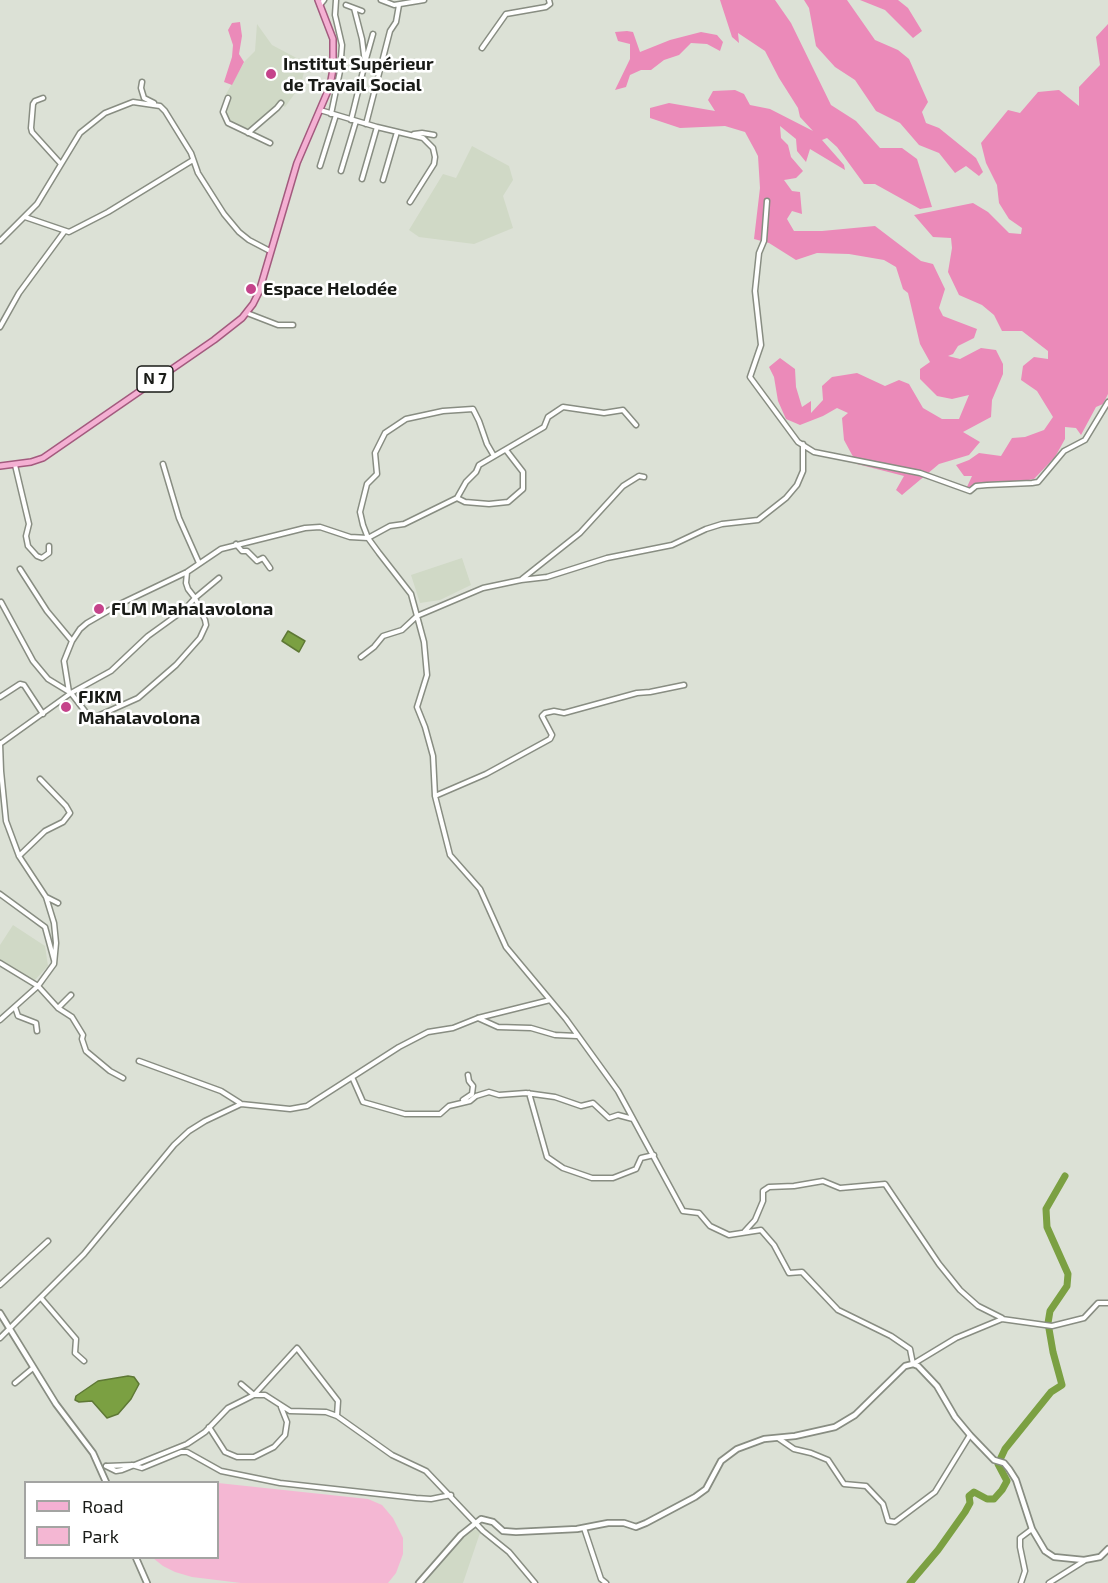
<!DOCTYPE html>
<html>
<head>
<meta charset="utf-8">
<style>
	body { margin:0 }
	#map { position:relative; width:1108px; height:1583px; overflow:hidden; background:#dce1d6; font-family:"Exo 2",sans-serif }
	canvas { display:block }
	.legend { position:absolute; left:24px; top:1481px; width:195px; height:78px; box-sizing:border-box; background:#fff; border:2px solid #a3a4a2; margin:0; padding:8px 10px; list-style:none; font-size:18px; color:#191b17 }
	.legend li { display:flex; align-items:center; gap:12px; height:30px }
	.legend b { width:30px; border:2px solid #a3a4a2 }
</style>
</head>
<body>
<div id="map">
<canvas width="1108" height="1583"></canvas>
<ul class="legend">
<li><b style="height:8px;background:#f4b0d3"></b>Road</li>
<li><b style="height:16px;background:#f4b7d3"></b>Park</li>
</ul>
</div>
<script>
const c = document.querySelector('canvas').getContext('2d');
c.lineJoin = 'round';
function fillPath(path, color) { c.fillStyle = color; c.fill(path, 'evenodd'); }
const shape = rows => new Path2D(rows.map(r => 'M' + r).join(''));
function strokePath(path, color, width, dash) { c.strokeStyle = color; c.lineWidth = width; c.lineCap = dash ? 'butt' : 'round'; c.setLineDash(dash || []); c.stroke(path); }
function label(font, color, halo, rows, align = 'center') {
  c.font = font + ' "Exo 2",sans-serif'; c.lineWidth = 5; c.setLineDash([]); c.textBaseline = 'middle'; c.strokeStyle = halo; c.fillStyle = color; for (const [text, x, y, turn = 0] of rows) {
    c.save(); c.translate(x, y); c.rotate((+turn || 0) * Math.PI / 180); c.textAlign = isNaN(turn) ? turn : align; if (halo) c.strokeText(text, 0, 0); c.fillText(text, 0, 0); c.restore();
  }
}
fillPath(shape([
	[257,24,272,45,306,63,301,85,285,107,280,103,247,131,228,123,223,112,228,98,226,94,245,61,255,51],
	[472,146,509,166,513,180,503,196,513,228,474,244,419,237,409,230,443,174,456,178],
	[462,558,471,585,440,600,420,603,411,575],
	[13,925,45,946,48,966,34,981,0,960,0,945],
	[474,1530,477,1530,480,1533,463,1583,425,1583,458,1540]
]), '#d0d9c6');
fillPath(shape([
	[218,1483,368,1499,382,1505,393,1518,403,1538,403,1554,396,1573,388,1583,241,1583,192,1577,175,1572,163,1566,153,1558,218,1558]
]), '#f4b7d3');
fillPath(shape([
	[720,0,775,0,791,23,831,105,856,121,880,148,902,148,917,159,932,207,920,209,875,184,864,184,837,147,827,138,822,140,844,165,845,170,810,149,806,162,797,151,796,139,780,126,781,138,788,145,791,157,803,171,796,178,784,180,792,191,800,192,802,214,792,211,787,219,794,231,822,231,875,226,921,261,933,264,945,289,939,308,943,316,977,329,974,338,958,346,953,354,948,356,960,359,981,348,996,350,1003,364,1003,374,992,400,991,417,963,432,980,442,969,455,939,464,902,495,896,490,904,476,857,464,844,440,842,418,848,413,837,408,823,416,800,425,786,419,778,401,774,377,769,367,780,358,795,369,796,387,802,407,811,401,811,413,823,400,822,386,832,377,857,373,885,386,899,380,909,384,923,408,942,419,959,419,969,395,952,399,937,396,920,379,920,369,930,362,920,344,908,293,903,289,896,267,884,260,849,254,817,253,796,260,769,243,754,239,760,188,758,156,745,132,725,126,680,128,650,118,650,108,669,103,715,111,708,100,713,91,735,90,744,94,750,105,770,109,813,131,800,117,798,108,779,78,765,51,738,33,739,43,732,37],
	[804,0,847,0,875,40,898,50,909,59,928,102,922,112,926,123,939,128,976,158,983,172,979,176,966,166,955,173,939,153,919,145,900,123,876,111,855,80,835,67,816,46,809,8],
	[860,0,898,0,908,8,922,31,913,38,885,10],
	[240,22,242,36,239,54,244,62,232,85,224,82,232,57,233,45,228,30,232,23],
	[1108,24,1108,394,1103,404,1096,407,1081,435,1076,428,1065,427,1065,439,1055,457,1034,479,987,488,967,487,972,476,964,476,956,465,969,460,979,453,1001,456,1012,438,1025,437,1044,430,1053,417,1037,391,1021,380,1023,366,1034,357,1048,359,1048,351,1022,331,1002,331,994,315,982,305,959,295,948,272,952,248,951,238,933,237,914,215,973,203,988,212,1009,233,1021,234,1022,228,1009,219,999,203,997,185,986,163,981,143,1008,110,1020,113,1038,92,1059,90,1079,106,1079,87,1100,65,1096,37],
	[627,31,633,32,640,52,670,40,701,32,717,35,723,42,720,51,707,44,691,43,679,55,664,60,651,70,641,70,630,75,626,87,615,90,630,59,630,44,618,41,615,32]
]), '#eb8ab9');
const water = shape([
	[288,631,305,641,299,652,282,641,288,631],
	[128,1376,134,1377,139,1384,131,1399,118,1414,107,1418,92,1401,79,1402,75,1400,76,1396,98,1381,128,1376]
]);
fillPath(water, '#7ba042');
strokePath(water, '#5e7835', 1.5);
strokePath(shape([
	[910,1583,938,1550,965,1512,970,1503,969,1496,974,1492,987,1499,994,1499,1002,1490,1007,1481,998,1464,1005,1449,1051,1392,1062,1385,1053,1352,1048,1323,1050,1311,1067,1286,1068,1274,1047,1227,1046,1209,1065,1176]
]), '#7ba042', 7);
const minor = shape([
	[381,0,394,5,424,0],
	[320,5,324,0],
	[346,5,354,8],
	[482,48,506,14,546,7,550,4,549,0],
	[366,59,373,34],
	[142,82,141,88,144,98,154,103],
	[43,98,35,101,33,104,31,128,32,132,61,164],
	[228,98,223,112,228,123,270,143],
	[320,110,377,127,423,138,433,148,435,157,434,164,410,202],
	[331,114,340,71,342,45,335,15,336,0],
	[351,120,365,63,362,39,354,8,362,11],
	[366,124,390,31,396,22,399,5],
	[248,133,277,108,281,103],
	[414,134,422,133,434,135],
	[320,166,336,115],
	[341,171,356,121],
	[362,179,377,127],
	[383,180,397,132],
	[767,201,764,241,759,253,755,291,761,345,750,377,798,442,814,452,920,473,970,491,976,486,987,485,1032,483,1038,482,1064,451,1085,440,1108,402],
	[25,217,69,232,108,212,193,160],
	[0,241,37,204,80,133,105,113,133,102,160,106,165,111,191,153,198,173,224,214,239,232,249,240,270,251],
	[247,313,278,325,293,325],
	[0,327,19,293,64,232],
	[494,456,487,444,479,421,473,409,443,411,406,419,385,433,375,453,377,474,367,484,360,512,363,525,368,538,379,553,411,594,417,616,424,642,427,675,417,707,425,727,433,756,435,796,450,855,480,889,506,947,566,1019,618,1091,683,1211,699,1213,710,1226,729,1235,761,1230,774,1245,789,1273,802,1272,838,1310,891,1336,910,1349,913,1364,956,1338,1002,1319,1052,1326,1084,1318,1098,1303,1108,1303],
	[163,464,179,518,199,563],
	[15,465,29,524,26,536,28,546,37,556,42,558,49,553,49,546],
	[457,498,465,502,489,504,508,502,523,489,523,472,506,450],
	[236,544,242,551,247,551,257,561,263,558,270,568],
	[20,569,47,611,72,641],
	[522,579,580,533,623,486,639,476,644,477],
	[1,602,33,661,48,679,71,693,91,719,138,698,176,665,200,638,206,625,205,620,195,598,188,589,186,583,187,572],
	[361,657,374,647,383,636,402,630,417,616,483,588,521,580,547,577,607,558,672,545,706,529,722,524,758,520,786,498,797,485,803,471,803,444],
	[69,692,64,661,72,641,80,629,87,623,120,604,187,572,221,549,305,528,320,527,350,537,368,538,390,526,404,524,457,498,466,482,476,472,479,465,544,427,548,417,563,407,604,413,623,410,636,425],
	[0,697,20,684,24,685,43,714],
	[0,744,71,693,111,671,148,636,184,610,195,598,219,578],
	[435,796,486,774,550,739,552,735,542,716,545,713,554,711,564,713,637,693,650,692,684,685],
	[19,856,45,831,63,822,70,813,66,806,40,779],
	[0,894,45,927,54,960],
	[46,897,58,903],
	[0,963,38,986,58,1008,72,1017,83,1035,82,1039,86,1051,110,1071,123,1078],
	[15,1007,18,1016,36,1023,37,1031],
	[58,1008,71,995],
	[478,1018,498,1027,531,1028,555,1035,577,1036],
	[0,1020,38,986,54,964,56,943,54,923,46,897,19,856,6,821,1,771,0,743],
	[139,1061,221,1091,240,1103],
	[352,1077,363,1102,405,1114,440,1114,449,1106,470,1101,476,1096,489,1092,499,1095,526,1093,555,1097,581,1106,593,1103,609,1118,618,1115,633,1119],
	[529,1093,547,1157,563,1168,592,1178,613,1178,636,1169,641,1158,654,1155],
	[463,1100,472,1094,473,1086,469,1081,468,1075],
	[744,1232,755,1220,763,1201,763,1191,769,1187,794,1186,823,1181,840,1188,885,1184,939,1264,960,1290,978,1306,1002,1318],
	[0,1285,48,1241],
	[41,1298,76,1339,75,1353,84,1361],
	[0,1338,84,1254,174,1145,189,1131,205,1121,241,1104,290,1109,307,1106,399,1047,428,1032,453,1028,478,1018,550,1000],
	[15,1383,33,1368],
	[241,1384,254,1395,297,1348,338,1401,337,1416],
	[209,1427,225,1452,237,1457,254,1457,274,1447,285,1435,287,1422,281,1407],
	[778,1438,794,1449,811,1453,828,1460,844,1484,866,1486,883,1504,888,1521,895,1522,935,1492,970,1435],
	[132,1465,142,1468,181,1452,187,1452,221,1471,280,1483,416,1498,431,1499,451,1495],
	[106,1466,116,1471,122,1470,187,1444,205,1432,228,1408,254,1395,265,1395,290,1411,326,1412,337,1416,392,1455,426,1471,483,1531,509,1552,535,1583],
	[107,1466,133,1465],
	[584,1528,601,1579,606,1583],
	[1021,1583,1025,1571,1020,1547,1020,1538,1032,1529],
	[1049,1583,1084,1561]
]);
const tertiary = shape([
	[0,1313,56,1404,93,1453,106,1482],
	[136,1558,147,1583],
	[419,1583,461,1535,481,1519,493,1522,503,1531,516,1532,577,1529,608,1523,624,1523,636,1527,646,1523,695,1497,706,1489,721,1461,737,1449,764,1439,795,1436,835,1427,855,1415,905,1366,913,1364,918,1366,937,1386,955,1417,970,1435,994,1460,1004,1463,1009,1469,1016,1480,1032,1529,1045,1551,1054,1557,1084,1560,1100,1557,1108,1549]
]);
const primary = shape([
	[0,466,31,462,43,458,214,340,242,318,253,304,259,292,297,163,330,86,333,69,333,39,318,0]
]);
strokePath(minor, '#888d82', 7);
strokePath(tertiary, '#888d82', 8);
strokePath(primary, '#a35a7e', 8);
strokePath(minor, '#fff', 4);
strokePath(tertiary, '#fff', 4.5);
strokePath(primary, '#f4b0d3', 5);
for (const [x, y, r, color] of [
	[271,74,6,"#c5438b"],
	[251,289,6,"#c5438b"],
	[99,609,6,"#c5438b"],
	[66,707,6,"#c5438b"]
]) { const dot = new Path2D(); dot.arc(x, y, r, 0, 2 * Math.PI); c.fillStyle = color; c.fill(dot); strokePath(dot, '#fff', 2); }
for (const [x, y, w] of [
	[155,379,36]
]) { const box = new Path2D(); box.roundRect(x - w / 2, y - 13, w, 26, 4.5); c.fillStyle = '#fff'; c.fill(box); strokePath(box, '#191b17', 1.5); }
label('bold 16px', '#191b17', null, [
	["N 7",155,379]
]);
label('bold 18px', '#191b17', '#fff', [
	["Institut Supérieur",283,64],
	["de Travail Social",283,85],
	["Espace Helodée",263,289],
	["FLM Mahalavolona",111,609],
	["FJKM",78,697],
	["Mahalavolona",78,718]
], 'left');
</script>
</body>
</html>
